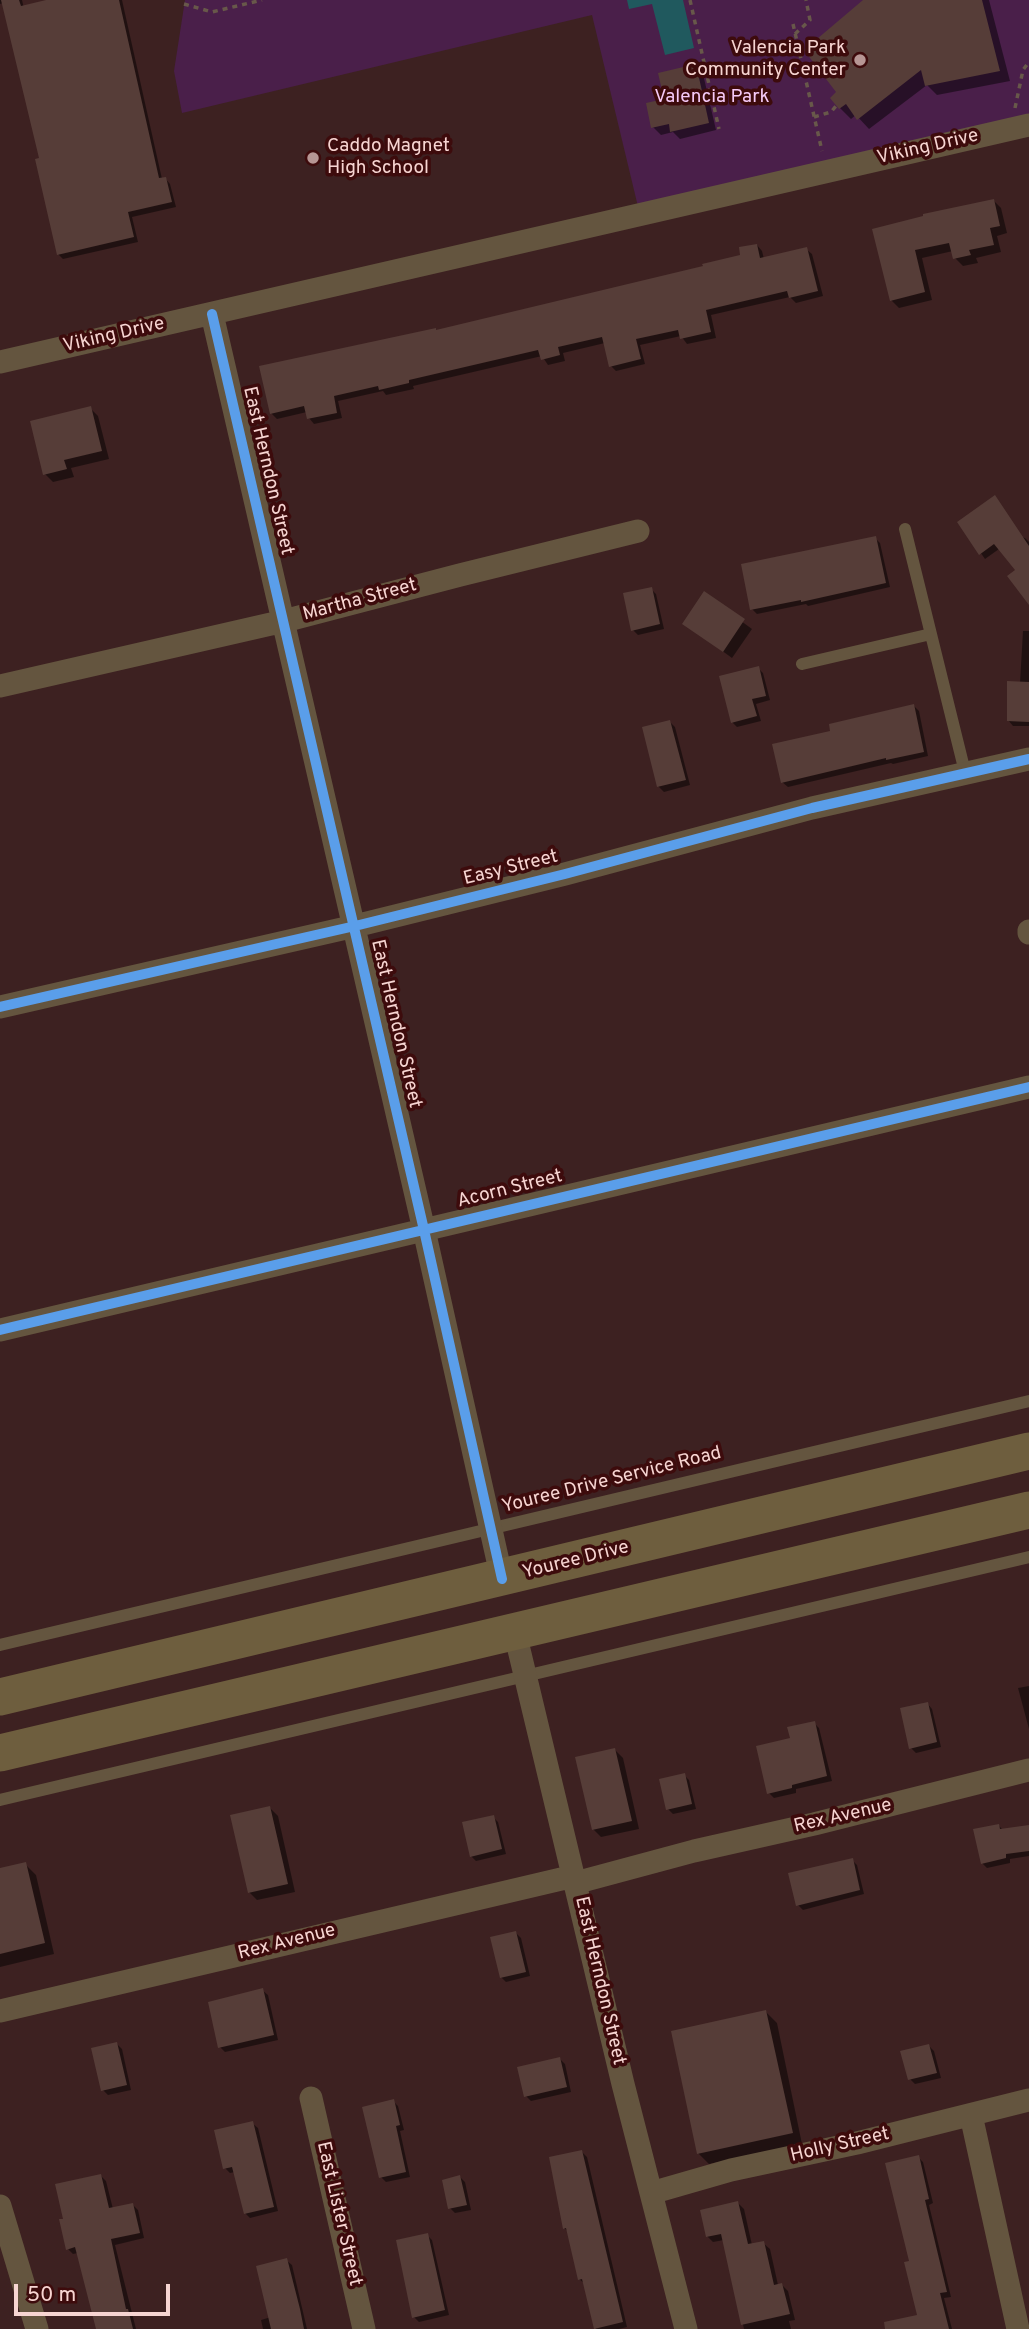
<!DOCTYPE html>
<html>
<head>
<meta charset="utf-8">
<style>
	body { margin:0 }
	#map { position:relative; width:1029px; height:2329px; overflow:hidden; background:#3d2121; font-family:Overpass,sans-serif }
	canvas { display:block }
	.scale { position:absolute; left:14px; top:2284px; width:156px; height:32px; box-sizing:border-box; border:4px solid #f7d5d2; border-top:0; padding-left:9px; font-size:21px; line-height:24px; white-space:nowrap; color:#f7d5d2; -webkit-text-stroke:5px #3d0b0c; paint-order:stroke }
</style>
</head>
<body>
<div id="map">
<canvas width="1029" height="2329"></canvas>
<div class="scale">50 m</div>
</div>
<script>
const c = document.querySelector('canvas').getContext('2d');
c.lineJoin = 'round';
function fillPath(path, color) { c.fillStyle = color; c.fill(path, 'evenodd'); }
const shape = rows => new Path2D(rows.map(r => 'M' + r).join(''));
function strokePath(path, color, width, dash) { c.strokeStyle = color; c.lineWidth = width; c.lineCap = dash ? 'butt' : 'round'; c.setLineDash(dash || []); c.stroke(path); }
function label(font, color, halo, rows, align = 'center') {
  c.font = font + ' Overpass,sans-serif'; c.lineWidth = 7; c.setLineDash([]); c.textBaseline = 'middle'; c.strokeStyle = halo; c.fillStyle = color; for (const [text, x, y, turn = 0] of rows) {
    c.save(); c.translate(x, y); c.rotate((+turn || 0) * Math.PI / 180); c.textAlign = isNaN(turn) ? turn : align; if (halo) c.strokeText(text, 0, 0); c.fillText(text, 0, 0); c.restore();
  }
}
fillPath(shape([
	[185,0,1029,0,1029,125,640,215,592,15,182,113,174,71]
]), '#4a1f4a');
fillPath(shape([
	[627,0,683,0,694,48,665,55,652,4,629,9]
]), '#20595e');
fillPath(shape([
	[0,0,22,0,33,48,54,0,122,0,162,179,165,178,170,184,176,207,132,217,138,242,63,259,58,254,42,159,3,3,0,4],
	[866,0,989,0,1010,81,937,95,927,85,869,129,856,115,851,119,840,108,839,92],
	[695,66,703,74,716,130,680,139,673,132,661,135,653,127,666,100],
	[993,200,1001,208,1007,233,997,236,1001,252,976,258,978,263,963,266,955,258,953,251,922,258,932,300,899,308,891,300,874,230],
	[757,245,762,251,764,259,806,249,812,254,823,296,796,303,790,297,711,315,716,338,687,344,681,336,640,345,645,364,616,371,611,366,605,343,563,353,565,361,548,365,542,356,413,386,414,389,386,395,383,391,338,401,342,418,314,424,309,418,307,412,277,419,271,413,437,331,705,268,742,256],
	[90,408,98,416,109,459,71,468,74,477,53,482,45,474],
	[959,522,1025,538,1029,542,1029,601,1017,570,999,549,985,559],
	[875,538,880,543,890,587,808,606,806,604,757,614,752,609],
	[651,589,656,594,664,629,638,635,633,630],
	[704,594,752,629,732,658,684,623],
	[1023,631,1029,631,1029,726,1013,726,1008,720,1020,683],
	[758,668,763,673,770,700,756,704,761,721,737,727,732,722],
	[914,706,919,711,928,756,893,764,891,763,788,787,782,782,832,732],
	[670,722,675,727,690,785,664,792,658,786],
	[1029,1686,1029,1729,1018,1688],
	[927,1703,932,1709,941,1747,916,1753,911,1748],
	[814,1723,819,1728,832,1781,796,1789,796,1793,774,1798,769,1793,792,1740],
	[615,1750,623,1758,639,1829,601,1837,593,1829],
	[684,1775,689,1780,696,1809,673,1814,668,1809],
	[270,1808,278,1816,295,1892,257,1900,249,1892],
	[493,1817,498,1822,506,1854,476,1861,471,1856],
	[999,1826,1003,1830,1029,1827,1029,1856,1010,1859,1010,1863,987,1868,982,1863],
	[852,1860,857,1865,864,1894,803,1910,798,1905],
	[25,1864,36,1875,54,1954,0,1967,0,1870],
	[516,1933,521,1938,530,1976,506,1982,501,1977],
	[262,1990,268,1995,278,2040,225,2052,220,2047],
	[766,2012,777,2023,802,2144,709,2164,698,2153],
	[117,2044,122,2049,131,2090,108,2095,103,2090],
	[929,2046,934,2051,941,2078,915,2084,910,2079],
	[560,2059,565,2064,571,2092,531,2101,526,2096],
	[393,2101,398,2106,404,2130,400,2131,410,2177,386,2182,381,2177],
	[252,2123,258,2128,278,2211,250,2218,245,2213,235,2172,230,2173,225,2168],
	[582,2152,587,2157,627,2327,619,2329,596,2329,585,2284,579,2279,569,2232,564,2228],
	[918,2157,923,2162,933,2203,929,2205,951,2297,944,2298,952,2329,913,2329,919,2316,911,2262],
	[100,2175,106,2181,113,2209,132,2204,138,2210,144,2238,115,2245,136,2329,97,2329,78,2253,73,2254,68,2249,65,2220],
	[460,2177,465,2182,471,2210,455,2213,450,2208],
	[738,2203,744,2209,752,2245,763,2243,770,2249,778,2285,782,2285,788,2291,795,2320,789,2321,791,2329,744,2329,724,2240,713,2242,707,2236],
	[427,2235,432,2240,449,2315,419,2322,414,2317],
	[286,2260,292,2265,307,2329,263,2329,261,2320,271,2317]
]), '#0007');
fillPath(shape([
	[1,0,19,0,21,6,46,0,119,0,159,178,166,177,172,202,128,212,134,237,57,255,35,159,39,158],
	[863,0,982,0,1000,71,925,86,921,70,857,120,846,104,839,109,830,98,836,92,804,50],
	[696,64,709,123,670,132,669,124,651,128,646,103,664,99,658,73],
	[994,199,1000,226,990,228,994,245,969,250,971,255,953,259,949,243,915,250,925,292,890,301,872,229,923,216,923,214],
	[757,244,760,258,807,247,818,291,789,298,787,291,706,310,711,332,680,339,678,330,636,339,641,359,609,367,602,337,558,347,560,355,541,360,538,350,409,380,409,383,379,390,378,386,334,396,337,413,307,419,304,406,270,414,259,366,436,328,436,330,703,266,702,264,740,255,739,247],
	[91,406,102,451,64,460,67,469,43,475,30,421],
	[995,495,1029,546,1029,605,1007,576,1015,570,994,544,979,555,957,522],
	[876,536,886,583,801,602,801,600,750,610,741,564],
	[652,587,660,624,631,631,623,593],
	[704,591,745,619,723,652,682,624],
	[759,666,766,696,752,699,757,716,731,723,719,676],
	[1007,681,1029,682,1029,722,1007,721],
	[914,704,924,752,886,760,886,758,781,783,772,744,830,731,829,724],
	[670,720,686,780,657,787,642,727],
	[928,1702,937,1742,909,1749,900,1708],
	[815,1721,827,1776,792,1785,792,1788,767,1794,756,1746,790,1738,787,1727],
	[615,1748,632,1821,592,1830,575,1757],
	[685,1773,692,1804,666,1810,659,1779],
	[270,1806,288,1884,248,1893,230,1815],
	[494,1815,502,1849,470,1857,462,1822],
	[999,1824,1000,1829,1029,1825,1029,1851,1006,1854,1006,1858,981,1864,973,1829],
	[853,1858,860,1890,796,1906,788,1873],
	[26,1862,45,1943,0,1954,0,1868],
	[516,1931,526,1972,500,1978,490,1937],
	[263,1988,274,2035,218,2048,208,2002],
	[766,2010,793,2133,697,2154,671,2031],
	[117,2042,127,2085,101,2091,91,2048],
	[929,2044,937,2073,908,2080,900,2051],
	[560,2057,567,2087,524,2097,517,2067],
	[394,2099,400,2125,396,2126,406,2172,379,2178,362,2107],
	[253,2121,274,2207,244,2214,232,2167,223,2169,214,2130],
	[582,2150,623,2322,594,2329,582,2279,578,2280,566,2228,563,2229,549,2157],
	[919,2155,929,2199,925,2200,947,2292,940,2293,949,2329,885,2329,884,2322,917,2315,904,2262,909,2261,885,2163],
	[101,2174,109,2208,133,2203,140,2233,111,2239,126,2309,128,2309,133,2329,96,2329,75,2247,66,2250,59,2219,63,2219,55,2184],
	[460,2175,467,2205,448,2209,442,2180],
	[738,2201,748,2244,764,2241,774,2285,782,2283,790,2314,741,2325,721,2234,706,2237,700,2210],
	[428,2233,445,2310,412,2318,396,2240],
	[287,2258,300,2309,304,2329,271,2329,256,2266]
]), '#563d38');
strokePath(shape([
	[690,0,719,129],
	[184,4,212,12,262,0],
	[793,24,822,151],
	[795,34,810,20,806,0],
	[702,93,712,90],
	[1015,108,1023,70,1029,62],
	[814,117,831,112,836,106]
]), '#68584a', 3.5, [5, 5]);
strokePath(shape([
	[905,529,965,772],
	[802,664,931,634],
	[0,1645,1029,1401],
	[0,1800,1029,1557]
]), '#64553f', 12);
strokePath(shape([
	[212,314,424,1230,502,1579],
	[0,362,1029,125],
	[0,686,284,621,460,575,638,531],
	[1029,931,1029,933],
	[0,1007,355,926,565,874,812,808,1029,759],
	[0,1330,1029,1087],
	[515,1633,623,2084,686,2329],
	[575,1883,694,1851,814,1824,1029,1770],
	[0,2011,574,1876],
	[311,2098,364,2329],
	[971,2115,1018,2329],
	[651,2193,731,2170,857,2143,1029,2100],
	[0,2206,37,2329]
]), '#64553f', 23);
strokePath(shape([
	[0,1697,1029,1451],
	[0,1753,1029,1510]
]), '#6e5e3e', 37);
strokePath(shape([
	[212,314,424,1230,502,1579],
	[0,1007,355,926,565,874,812,808,1029,759],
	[0,1330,1029,1087]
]), '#5a9eea', 10);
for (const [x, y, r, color] of [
	[860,60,7,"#b69694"],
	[313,158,7,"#b69694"]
]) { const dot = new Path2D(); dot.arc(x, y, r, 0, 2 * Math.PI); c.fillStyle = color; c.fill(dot); strokePath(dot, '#3d0b0c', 2.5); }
label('19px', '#f7d5d2', '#3d0b0c', [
	["Valencia Park",846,49],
	["Community Center",846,71],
	["Caddo Magnet",327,147,"left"],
	["High School",327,169,"left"]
], 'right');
label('19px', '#f5caf8', '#3d0b0c', [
	["Valencia Park",712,98]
]);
label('19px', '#f7d5d2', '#3d0b0c', [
	["Viking Drive",928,148,-13],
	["Viking Drive",114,336,-13],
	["East Herndon Street",267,471,77],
	["Martha Street",360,601,-15],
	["Easy Street",511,869,-14],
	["East Herndon Street",395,1024,77],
	["Acorn Street",510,1190,-14],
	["Youree Drive Service Road",612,1481,-14],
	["Youree Drive",576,1561,-14],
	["Rex Avenue",843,1817,-13],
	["Rex Avenue",287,1943,-14],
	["East Herndon Street",599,1981,77],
	["Holly Street",840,2146,-13],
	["East Lister Street",338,2214,77]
]);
</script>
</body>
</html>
